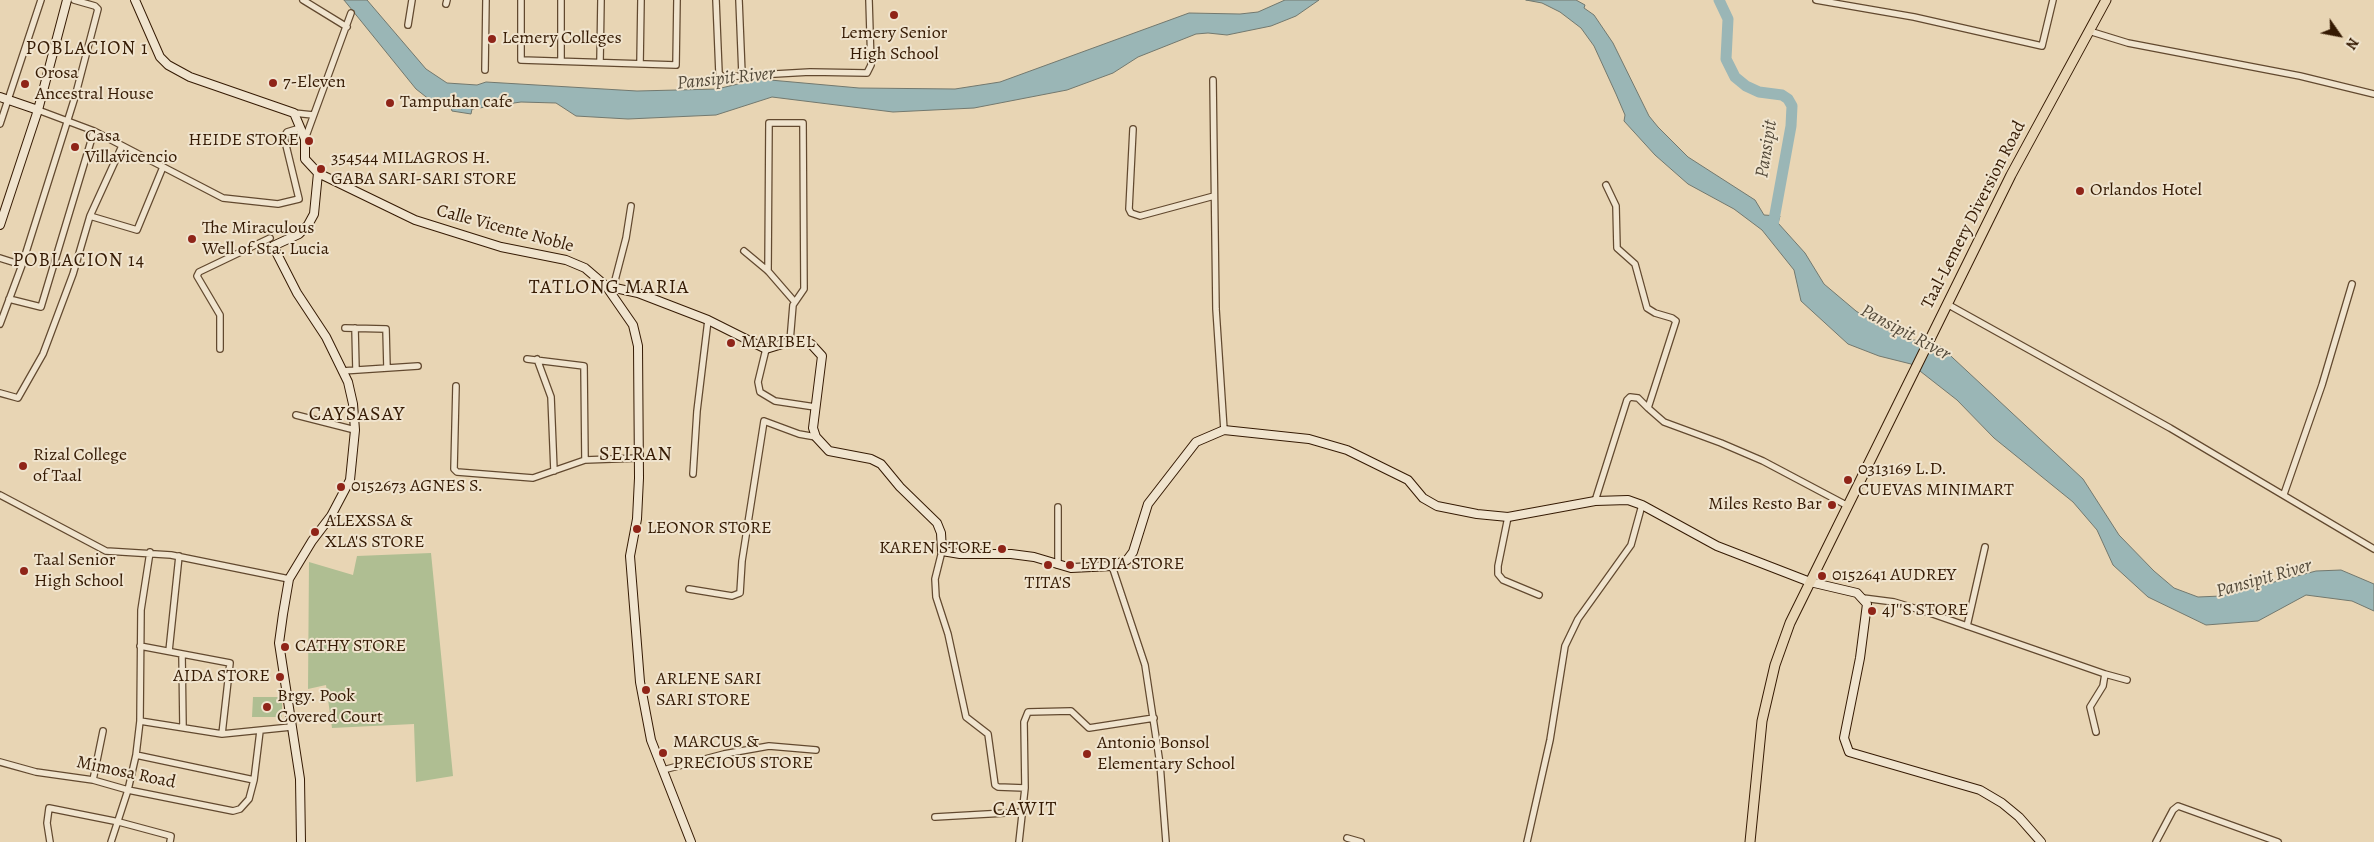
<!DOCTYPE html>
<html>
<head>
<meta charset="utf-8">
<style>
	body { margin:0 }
	#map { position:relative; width:2374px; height:842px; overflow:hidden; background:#e8d5b4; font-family:Alegreya,serif }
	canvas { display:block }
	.north { position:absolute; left:2314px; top:10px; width:50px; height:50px; -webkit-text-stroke:4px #f0e4ce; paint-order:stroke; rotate:123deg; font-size:14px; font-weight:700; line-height:20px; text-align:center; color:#351a03 }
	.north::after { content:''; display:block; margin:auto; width:18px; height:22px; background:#351a03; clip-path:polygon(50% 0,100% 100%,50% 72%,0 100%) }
</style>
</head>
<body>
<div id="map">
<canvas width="2374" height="842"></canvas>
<div class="north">N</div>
</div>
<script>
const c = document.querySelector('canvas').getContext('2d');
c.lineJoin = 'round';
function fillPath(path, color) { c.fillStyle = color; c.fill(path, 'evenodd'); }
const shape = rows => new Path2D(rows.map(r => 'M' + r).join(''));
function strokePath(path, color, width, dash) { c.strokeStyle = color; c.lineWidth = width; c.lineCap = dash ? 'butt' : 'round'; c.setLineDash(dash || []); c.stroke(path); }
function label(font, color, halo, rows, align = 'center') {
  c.font = font + ' Alegreya,serif'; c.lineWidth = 4; c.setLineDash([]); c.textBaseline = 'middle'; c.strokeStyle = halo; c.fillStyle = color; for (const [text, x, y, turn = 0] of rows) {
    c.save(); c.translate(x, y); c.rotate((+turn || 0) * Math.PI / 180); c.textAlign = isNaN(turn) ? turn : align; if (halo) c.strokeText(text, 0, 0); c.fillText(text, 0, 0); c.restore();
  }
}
fillPath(shape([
	[431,553,453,776,416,782,414,724,332,728,326,685,308,689,309,562,353,575,357,556],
	[253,697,282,697,282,717,252,717]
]), '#afbe92');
const water = shape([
	[344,0,367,0,426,69,447,83,477,85,486,82,637,91,717,89,759,79,859,88,955,89,1000,82,1189,13,1240,14,1258,12,1285,0,1319,0,1296,16,1271,26,1227,35,1208,33,1196,34,1138,57,1113,73,1067,90,974,108,893,112,772,97,716,115,628,119,576,116,556,103,521,102,472,109,471,114,452,111,449,103,430,100,416,89,344,0],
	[1526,0,1576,0,1585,5,1584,8,1594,15,1613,43,1649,116,1658,127,1688,157,1755,200,1764,215,1780,216,1778,223,1805,253,1824,284,1856,311,1879,326,1909,339,1939,345,2083,479,2119,535,2154,571,2174,588,2198,597,2221,596,2316,571,2341,570,2374,584,2374,611,2352,601,2306,595,2258,621,2206,625,2148,597,2113,565,2097,530,2073,502,1994,438,1957,400,1911,364,1879,356,1848,344,1801,301,1794,270,1762,230,1734,209,1688,184,1655,155,1624,121,1625,115,1616,94,1594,46,1581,28,1560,12,1542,3,1526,0]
]);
fillPath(water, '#9ab6b6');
strokePath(water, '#72786e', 1);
strokePath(shape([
	[1719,0,1728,19,1726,59,1735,77,1746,86,1759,92,1782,95,1788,99,1792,106,1791,126,1773,225]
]), '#9ab6b6', 11);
const street = shape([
	[303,0,347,27],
	[521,0,521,60,676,65,677,0],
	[716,0,719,73,722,77,810,72,867,73,871,65,869,0],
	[739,0,742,74],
	[1816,0,1914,17,2042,46,2053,0],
	[446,4,447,0],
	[408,25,412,0],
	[2089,31,2128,43,2300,76,2374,94],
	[561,60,561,0],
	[600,62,601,0],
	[640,64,641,0],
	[485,70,486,0],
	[1213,80,1216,309,1224,430],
	[38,110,94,131,223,198,278,204,299,199,284,137,287,132,300,128],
	[294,113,313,115],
	[0,124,41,0],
	[1133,129,1129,209,1131,213,1140,216,1214,196],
	[305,139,351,13],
	[1606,185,1616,206,1617,248,1635,264,1647,308,1655,313,1672,318,1676,321,1648,408,1664,422,1721,443,1763,461,1848,506],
	[90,216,137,230,163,167],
	[744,251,768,271,794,301],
	[0,258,22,265],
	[768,271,769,123,803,123,804,289,793,305,790,341],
	[613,288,626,238,631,206],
	[9,299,41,307,94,131],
	[1947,304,2170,428,2374,549],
	[0,324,22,265,75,97,98,9,95,6,74,0],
	[345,328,386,329,387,368],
	[355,328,356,370],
	[220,349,220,315,197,276,199,272,270,238],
	[766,349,758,382,760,392,775,401,815,407],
	[527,359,584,366,585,460],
	[537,359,551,397,554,471],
	[342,371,418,366],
	[456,386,454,469,457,472,533,478,585,460,639,458],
	[0,393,18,398,43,354,73,274,90,216,122,146],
	[296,415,355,430],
	[693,474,697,411,708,320],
	[2284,494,2322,385,2352,284],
	[0,495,106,551,171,555,289,579],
	[1595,501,1627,400,1630,397,1638,398,1648,408],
	[1058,507,1058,565],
	[1508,517,1498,566,1498,574,1503,580,1539,595],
	[942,551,935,579,936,597,948,634,966,717,988,734,995,785,998,787,1025,788],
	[1112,566,1145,665,1160,764,1166,842],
	[689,589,732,596,740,593,742,561,764,421,799,434,816,437],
	[1863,598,1894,602,1927,612,2105,674,2103,686,2090,707,2096,732],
	[1967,626,1985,547],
	[140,646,230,663,222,734],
	[169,651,179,556],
	[182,654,183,727],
	[2105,674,2127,680],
	[140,721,222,734,291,727],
	[136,755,254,780],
	[0,762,36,772,93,780,128,790,233,811,240,809,249,799,254,780,260,731],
	[663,770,724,754,769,746,816,750],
	[93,780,103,731],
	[935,817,1023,812],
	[1347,838,1361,842],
	[50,842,47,823,49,808,119,822,171,836,170,842],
	[111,842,128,790,136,755,140,721,141,610,150,552],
	[1019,842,1025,788,1024,722,1028,712,1071,711,1089,728,1154,718],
	[1527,842,1550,740,1565,646,1578,619,1631,545,1642,505],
	[2156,842,2173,810,2178,806,2278,842]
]);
const secondary = shape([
	[135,0,160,57,168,65,190,77,294,113,305,139,305,159,318,173,415,220,501,247,566,260,585,268,606,286,638,293,708,320,766,349,792,341,811,344,822,356,813,428,816,437,829,451,871,459,881,464,900,487,937,523,941,533,942,551,960,554,1011,554,1034,557,1071,568,1112,566,1127,560,1133,552,1148,504,1196,442,1224,430,1309,439,1347,450,1408,480,1423,498,1437,506,1477,514,1508,517,1595,501,1628,500,1642,505,1717,546,1810,582,1857,593,1867,604,1860,658,1844,738,1849,752,1980,790,2002,803,2019,817,2041,842],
	[0,97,38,110],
	[0,225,38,110,67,0],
	[606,286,633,325,638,346,639,478,637,519,630,556,640,682,651,740,691,842],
	[301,842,300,779,279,643,283,614,289,579,312,541,331,516,350,480,355,430,353,404,348,382,326,337,297,293,273,246,299,234,308,225,314,214,318,173]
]);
const primary = shape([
	[1750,842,1762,721,1775,665,1790,623,2011,175,2106,0]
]);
strokePath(street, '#62492f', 8);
strokePath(secondary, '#351a03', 10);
strokePath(primary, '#351a03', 11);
strokePath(street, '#f0e4ce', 5.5);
strokePath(secondary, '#f0e4ce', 8);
strokePath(primary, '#e8d5b4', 9);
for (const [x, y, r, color] of [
	[894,15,5,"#8f2418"],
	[492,39,5,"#8f2418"],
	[273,83,5,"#8f2418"],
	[25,84,5,"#8f2418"],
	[390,103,5,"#8f2418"],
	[309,141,5,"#8f2418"],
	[75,147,5,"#8f2418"],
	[321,169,5,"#8f2418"],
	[2080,191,5,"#8f2418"],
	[192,239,5,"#8f2418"],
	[731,343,5,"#8f2418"],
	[23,466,5,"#8f2418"],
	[1848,480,5,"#8f2418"],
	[341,487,5,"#8f2418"],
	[1832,505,5,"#8f2418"],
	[637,529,5,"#8f2418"],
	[315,532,5,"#8f2418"],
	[1002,549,5,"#8f2418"],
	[1048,565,5,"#8f2418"],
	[1070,565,5,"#8f2418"],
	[24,571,5,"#8f2418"],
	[1822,576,5,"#8f2418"],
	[1872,611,5,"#8f2418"],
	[285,647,5,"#8f2418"],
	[280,677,5,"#8f2418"],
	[646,690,5,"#8f2418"],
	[267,707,5,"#8f2418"],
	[663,753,5,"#8f2418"],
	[1087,754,5,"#8f2418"]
]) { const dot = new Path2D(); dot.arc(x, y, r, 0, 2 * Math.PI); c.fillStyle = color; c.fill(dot); strokePath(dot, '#f0e4ce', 2); }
label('18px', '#351a03', '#f0e4ce', [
	["Lemery Senior",894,34,"center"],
	["High School",894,55,"center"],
	["Lemery Colleges",502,39],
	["Orosa",35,74],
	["Ancestral House",35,95],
	["7-Eleven",283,83],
	["Tampuhan cafe",400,103],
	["Casa",85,137],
	["Villavicencio",85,158],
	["HEIDE STORE",299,141,"right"],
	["354544 MILAGROS H.",331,159],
	["GABA SARI-SARI STORE",331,180],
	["Orlandos Hotel",2090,191],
	["The Miraculous",202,229],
	["Well of Sta. Lucia",202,250],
	["MARIBEL",741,343],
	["Rizal College",33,456],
	["of Taal",33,477],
	["0313169 L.D.",1858,470],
	["CUEVAS MINIMART",1858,491],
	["0152673 AGNES S.",351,487],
	["Miles Resto Bar",1822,505,"right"],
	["ALEXSSA &",325,522],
	["XLA'S STORE",325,543],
	["LEONOR STORE",647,529],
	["KAREN STORE",992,549,"right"],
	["Taal Senior",34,561],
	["High School",34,582],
	["LYDIA STORE",1080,565],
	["0152641 AUDREY",1832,576],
	["TITA'S",1048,584,"center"],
	["4J''S STORE",1882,611],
	["CATHY STORE",295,647],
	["AIDA STORE",270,677,"right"],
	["ARLENE SARI",656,680],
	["SARI STORE",656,701],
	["Brgy. Pook",277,697],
	["Covered Court",277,718],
	["MARCUS &",673,743],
	["PRECIOUS STORE",673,764],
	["Antonio Bonsol",1097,744],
	["Elementary School",1097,765]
], 'left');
label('18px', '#351a03', '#f0e4ce', [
	["Taal-Lemery Diversion Road",1974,215,-63],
	["Calle Vicente Noble",505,229,15],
	["Mimosa Road",126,773,12]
]);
c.letterSpacing = '1px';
label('19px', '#351a03', '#f0e4ce', [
	["POBLACION 1",87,49],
	["POBLACION 14",79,261]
]);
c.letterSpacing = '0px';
label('italic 19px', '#534939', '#f0e4ce', [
	["Pansipit River",726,79,-6],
	["Pansipit",1767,149,-81],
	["Pansipit River",1905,333,28],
	["Pansipit River",2264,579,-16]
]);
c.letterSpacing = '1px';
label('20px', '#351a03', '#f0e4ce', [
	["TATLONG MARIA",609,288],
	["CAYSASAY",357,415],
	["SEIRAN",636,455],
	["CAWIT",1025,810]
]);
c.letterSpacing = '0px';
</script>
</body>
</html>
